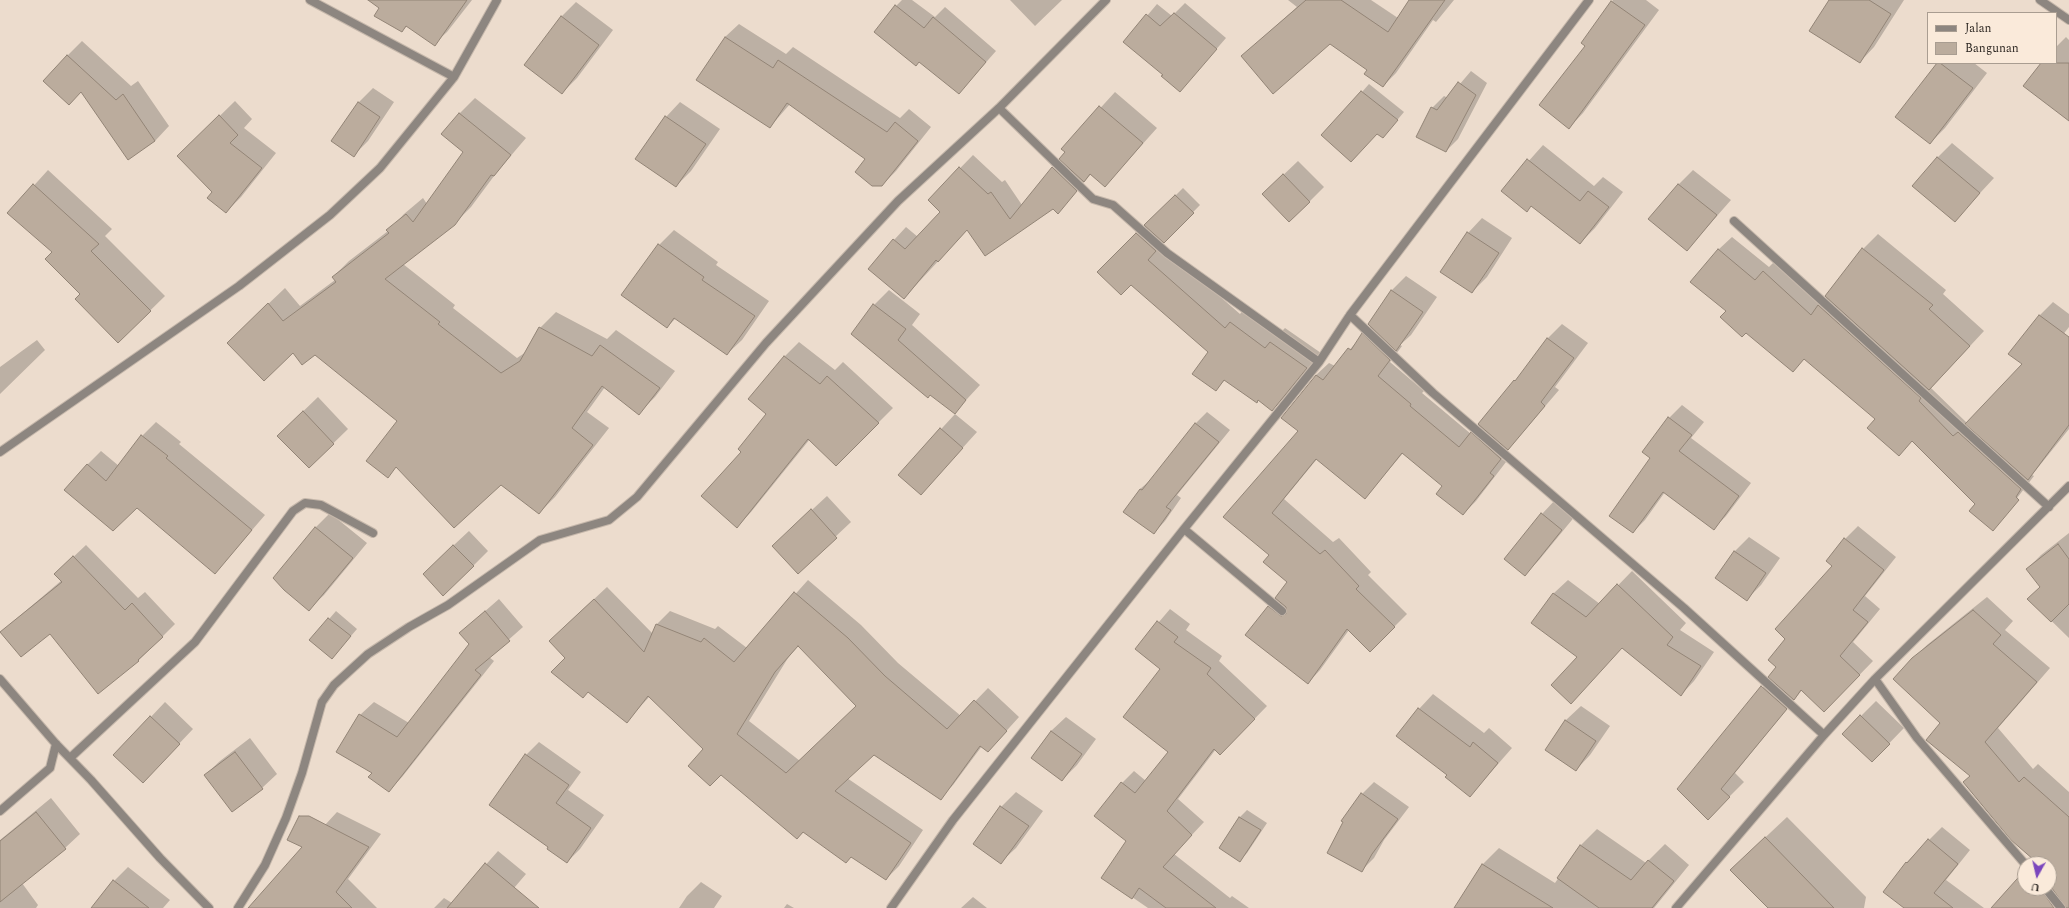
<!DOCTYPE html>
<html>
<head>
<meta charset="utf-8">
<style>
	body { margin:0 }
	#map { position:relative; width:2069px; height:908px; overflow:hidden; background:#ecdccd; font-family:Spectral,serif }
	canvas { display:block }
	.legend { position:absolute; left:1927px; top:12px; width:130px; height:52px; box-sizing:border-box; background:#faeada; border:1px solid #a99d91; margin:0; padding:5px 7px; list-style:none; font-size:12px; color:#2f2924 }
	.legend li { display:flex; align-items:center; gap:8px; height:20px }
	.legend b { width:20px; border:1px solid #a99d91 }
	.north { position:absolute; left:2017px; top:856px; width:40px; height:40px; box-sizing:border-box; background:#faeada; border:1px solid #a99d91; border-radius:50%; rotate:188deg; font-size:11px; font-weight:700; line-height:16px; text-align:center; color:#2f2924 }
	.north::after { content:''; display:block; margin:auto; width:14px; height:18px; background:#7b46bd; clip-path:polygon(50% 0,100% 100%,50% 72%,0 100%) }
</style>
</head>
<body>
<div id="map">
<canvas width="2069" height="908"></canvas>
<ul class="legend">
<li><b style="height:5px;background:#8d8680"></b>Jalan</li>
<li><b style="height:11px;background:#bbac9d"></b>Bangunan</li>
</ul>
<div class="north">U</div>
</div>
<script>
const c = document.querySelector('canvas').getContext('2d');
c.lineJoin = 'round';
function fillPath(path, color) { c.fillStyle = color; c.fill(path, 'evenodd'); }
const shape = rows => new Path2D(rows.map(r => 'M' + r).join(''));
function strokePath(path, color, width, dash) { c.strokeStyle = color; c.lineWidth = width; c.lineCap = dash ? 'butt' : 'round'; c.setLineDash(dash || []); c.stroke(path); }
fillPath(shape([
	[374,0,472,0,447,32,434,44,407,26,402,31,382,5],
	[902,0,912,0,935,17,945,7,996,51,959,93,896,6],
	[1010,0,1062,0,1035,26],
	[1288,0,1371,0,1398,18,1410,0,1454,0,1436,22,1433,20,1396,73,1383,86,1368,69,1330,43,1242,56,1297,7],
	[1613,0,1646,0,1659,10,1583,113,1569,128,1587,46,1582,43],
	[1830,0,1904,0,1874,47,1860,62],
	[576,2,613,30,577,78,562,93,561,17],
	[1185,3,1226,38,1180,91,1164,75,1125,42,1157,4,1172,16],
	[739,24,786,54,793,47,900,118,909,109,931,127,896,171,882,185,867,159,790,104,770,127,725,37],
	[2066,37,2069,40,2069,118,2042,63,2056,63,2056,47],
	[82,41,131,86,138,81,169,126,155,141,128,159,81,91,67,56],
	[1938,63,1974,63,1987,73,1945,128,1930,143],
	[1471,71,1487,83,1458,139,1446,151,1432,108,1444,96,1448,98],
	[1369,84,1404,112,1383,137,1362,92],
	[373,88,394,102,368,141,354,155,358,103],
	[1115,92,1157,128,1105,186,1091,174,1058,212,1053,208,985,254,968,229,904,298,894,240,906,227,918,237,941,212,929,200,973,155,1002,182,1005,180,1022,205,1062,160,1066,152,1063,149],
	[475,98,526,138,497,172,471,207,454,224,403,264,455,305,453,308,517,358,526,352,540,328,556,312,607,339,616,330,675,371,655,397,639,413,605,387,587,412,609,428,555,497,539,513,501,484,397,466,387,476,399,421,315,354,293,352,244,327,285,288,300,306,335,280,333,277,349,261,388,231,404,214,423,198,427,204,465,152,459,114],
	[235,101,252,119,244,128,276,153,241,197,226,212,213,192,179,156],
	[680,102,720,129,691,171,676,186,666,117],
	[1952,143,1994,178,1955,220,1937,158],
	[1543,145,1594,186,1603,177,1623,192,1595,228,1580,243,1532,205,1527,210,1502,191],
	[1298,161,1324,187,1309,202,1278,180],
	[48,170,112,229,105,236,165,296,118,342,82,294,54,252,9,213],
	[1693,170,1731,200,1687,250,1678,185],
	[1183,188,1200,205,1161,245,1240,314,1245,308,1280,333,1285,328,1321,353,1287,395,1272,410,1259,399,1257,401,1225,380,1215,390,1209,352,1131,284,1099,272],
	[1482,218,1512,238,1487,277,1472,292,1468,233],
	[674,230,718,262,716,265,769,301,742,340,727,354,676,318,667,327,622,295,659,245],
	[1878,234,1946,290,1943,294,1984,331,1931,388,1967,423,2023,364,2010,354,2040,315,2053,302,2069,314,2069,327,2058,341,2069,350,2069,429,2032,475,2034,476,2004,515,1977,504,1913,440,1899,454,1877,419,1805,358,1792,371,1727,311,1718,250,1732,237,1769,267,1777,259,1823,302,1863,249],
	[1406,276,1437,297,1411,335,1400,345,1402,346,1390,362,1424,391,1422,393,1471,434,1523,372,1547,339,1562,324,1588,343,1555,387,1559,390,1512,445,1502,459,1506,462,1476,501,1463,514,1444,486,1403,453,1365,498,1317,459,1284,499,1333,542,1339,538,1371,572,1368,575,1407,614,1370,651,1349,630,1320,670,1308,683,1269,607,1288,582,1271,555,1225,517,1299,431,1316,375,1329,363,1335,366,1371,326,1392,290],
	[889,290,920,314,912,325,980,385,955,412,930,394,874,305],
	[37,340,45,350,0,394,0,367],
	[799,342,835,370,843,362,893,408,836,465,810,439,751,512,737,527,742,452,768,414,750,399,785,356],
	[318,397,348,429,309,467,293,421],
	[1682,405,1704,422,1691,438,1751,483,1726,516,1714,528,1665,492,1645,520,1633,532,1652,458,1644,452,1669,418],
	[1207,412,1230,430,1177,495,1181,498,1165,521,1154,533,1140,489,1153,478,1196,423],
	[955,414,977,432,921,494,899,475],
	[156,422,181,442,179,444,265,515,215,573,137,507,113,530,87,465,101,451,119,466,142,436],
	[827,496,851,522,798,572,773,546],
	[1556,499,1576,515,1539,560,1525,574,1542,514],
	[330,513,367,543,324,595,309,609,315,528],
	[1858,526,1896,557,1865,596,1880,609,1853,642,1873,661,1837,698,1802,690,1735,773,1744,782,1708,818,1678,789,1771,678,1778,667,1787,639,1834,566,1845,539],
	[469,531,488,551,473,566,439,559],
	[2069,533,2069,638,2029,599,2041,587,2027,569,2041,555],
	[1749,537,1780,558,1761,585,1747,599,1716,578,1735,551],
	[86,545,138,598,145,592,175,624,139,660,98,692,50,632,1,632,62,580,68,562],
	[1632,571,1686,623,1680,630,1714,652,1694,681,1681,695,1622,648,1578,657,1533,622,1554,593,1568,580,1600,604],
	[808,580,861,625,898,663,961,716,988,688,1019,717,1000,738,982,746,953,785,940,798,874,754,847,778,923,830,899,866,886,879,852,856,804,832,797,838,721,774,704,749,650,696,626,722,566,658,563,628,607,587,653,634,657,624,670,611,715,629,718,626,747,648],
	[799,645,857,706,800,761,749,721,788,658],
	[1987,597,2013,621,2005,630,2050,668,1998,728,2033,769,2038,764,2069,792,2069,908,2056,891,2041,908,1992,908,2025,872,2025,888,2049,888,2049,864,2032,864,2036,860,1971,776,1941,723,1913,659,1927,645],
	[499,599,523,627,489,657,494,661,402,777,389,790,360,715,374,702,409,723,470,644,460,633],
	[1170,609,1190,624,1186,630,1222,656,1219,661,1267,706,1232,742,1216,749,1178,799,1204,822,1174,854,1230,898,1232,896,1249,908,1148,908,1103,877,1128,841,1122,783,1134,771,1146,781,1169,752,1161,669,1136,649],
	[336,611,357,629,332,658,311,640],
	[1433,694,1484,733,1489,728,1512,748,1470,796,1449,774,1419,709],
	[1876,701,1904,728,1872,761,1843,734],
	[165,702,193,729,157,767,115,755],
	[1581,706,1610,726,1590,755,1576,770,1546,750,1566,720],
	[1066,717,1096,739,1077,765,1062,780,1032,757,1051,731],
	[250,738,277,774,262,788,205,775,220,761],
	[539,742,581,772,568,790,604,815,580,849,567,862,550,847,490,804,526,755],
	[1374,782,1409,807,1384,840,1374,858,1362,870,1343,821,1362,794],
	[1016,792,1043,811,1016,848,1001,862,974,844,1001,807],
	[51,798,80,834,65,848,22,883,38,905,36,908,0,908,0,840],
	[1247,810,1267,823,1247,853,1240,860,1220,847,1240,817],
	[337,812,381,834,348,879,377,908,275,908,325,825],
	[1787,817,1866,897,1864,908,1769,908,1753,849],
	[1942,827,1970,850,1946,880,1984,908,1907,908,1906,863],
	[1597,829,1646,863,1665,844,1689,865,1654,908,1455,908,1483,864,1499,848,1555,883,1581,845],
	[498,851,526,874,497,908,434,908,444,898,452,903],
	[128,867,170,900,163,908,92,908,114,881],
	[701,882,722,896,714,908,679,908,687,896],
	[973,897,987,908,961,908],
	[787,904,794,908,784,908]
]), '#0003');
const building = shape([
	[368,0,467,0,435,46,406,26,402,32,374,16,379,8,368,0],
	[1306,0,1341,0,1388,32,1409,0,1445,0,1383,87,1364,74,1367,70,1330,44,1273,94,1241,56,1306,0],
	[1829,0,1869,0,1891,14,1860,63,1809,31,1829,0],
	[1611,1,1645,25,1569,129,1539,105,1585,46,1581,43,1611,1],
	[895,5,924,28,933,17,986,62,959,94,919,62,916,66,874,32,895,5],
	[1174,13,1217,49,1180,92,1161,76,1163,75,1123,42,1146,14,1160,26,1174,13],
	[561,16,599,45,562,94,524,65,561,16],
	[725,37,773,68,778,60,887,132,895,122,918,141,882,186,872,186,855,172,865,159,787,103,770,128,696,80,725,37],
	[67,55,116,100,123,94,155,141,128,160,81,92,69,105,43,81,67,55],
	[1937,63,1940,63,1973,88,1930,144,1895,117,1937,63],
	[2041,63,2069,63,2069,121,2023,86,2041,63],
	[1458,82,1476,95,1446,152,1416,137,1431,107,1437,110,1458,82],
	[1361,91,1398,120,1383,138,1377,134,1351,162,1321,135,1361,91],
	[358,102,380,117,354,157,331,141,358,102],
	[1099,106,1143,143,1105,187,1090,174,1084,182,1059,159,1065,152,1061,149,1099,106],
	[459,113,511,155,494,176,491,175,455,225,385,279,440,322,438,324,501,373,520,361,539,327,592,356,600,345,660,388,639,415,602,386,572,428,593,445,539,514,501,485,454,528,396,467,388,478,366,461,397,421,315,355,302,365,293,353,264,381,227,343,268,303,283,321,336,282,332,277,389,233,386,230,406,214,413,222,463,152,441,134,459,113],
	[219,115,238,135,230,143,262,168,226,213,207,198,212,192,177,156,219,115],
	[665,116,706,144,676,187,635,159,665,116],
	[1937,157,1980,193,1955,222,1912,186,1937,157],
	[1527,159,1580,201,1588,191,1609,207,1580,244,1531,206,1527,212,1501,191,1527,159],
	[959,167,988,194,991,192,1010,219,1052,167,1077,191,1058,214,1053,209,985,256,967,230,938,262,936,260,904,299,868,269,893,239,905,249,940,212,928,200,959,167],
	[1283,174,1310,202,1289,222,1262,194,1283,174],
	[33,184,99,244,91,251,151,311,118,343,75,299,80,294,45,259,52,252,7,213,33,184],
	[1678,184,1717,215,1687,251,1648,219,1678,184],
	[1175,195,1194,213,1164,243,1144,225,1175,195],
	[1467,232,1499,253,1472,293,1440,272,1467,232],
	[1136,233,1156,251,1148,260,1225,328,1230,322,1265,348,1270,342,1307,368,1272,411,1258,400,1257,403,1224,380,1216,391,1192,374,1208,352,1131,285,1121,295,1097,272,1136,233],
	[658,244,704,277,702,280,755,316,727,355,674,318,667,328,621,295,658,244],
	[1862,248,1933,305,1929,309,1970,346,1929,390,1825,296,1862,248],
	[1718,249,1755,280,1763,271,1811,315,1818,305,1921,398,1919,401,1953,436,1958,432,2021,489,2016,497,2019,500,1993,531,1969,511,1975,504,1912,441,1899,456,1867,428,1875,419,1804,359,1793,372,1746,333,1742,337,1720,317,1726,311,1690,282,1718,249],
	[1391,290,1423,312,1396,351,1368,324,1391,290],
	[873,304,906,329,898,340,966,400,955,414,930,395,928,398,851,334,873,304],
	[2039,315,2069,337,2069,425,2028,480,1965,424,2022,364,2008,354,2039,315],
	[1362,333,1390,360,1378,376,1411,404,1410,406,1459,447,1471,432,1501,459,1490,473,1494,476,1463,515,1436,494,1442,486,1402,453,1365,499,1316,459,1272,513,1320,554,1325,550,1359,586,1356,589,1395,627,1370,652,1347,629,1308,684,1245,635,1268,606,1281,616,1286,614,1286,607,1275,598,1287,582,1263,562,1269,555,1223,517,1298,431,1281,418,1316,375,1323,380,1348,348,1351,350,1362,333],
	[1547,338,1574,358,1541,402,1545,406,1508,450,1478,424,1514,380,1515,381,1547,338],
	[784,356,820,384,827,376,879,423,836,466,808,439,737,528,701,496,741,452,738,449,766,414,748,399,784,356],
	[303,411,334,444,309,468,277,436,303,411],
	[1668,417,1692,435,1679,451,1739,496,1714,530,1663,492,1633,533,1609,516,1650,458,1642,452,1668,417],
	[1195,423,1219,442,1166,507,1171,510,1154,534,1123,512,1140,489,1142,490,1195,423],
	[940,428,963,448,921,495,898,475,940,428],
	[141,435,168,456,166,458,210,495,252,530,215,574,137,508,113,531,64,490,87,464,106,481,141,435],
	[811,509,837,538,798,574,772,546,811,509],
	[1541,513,1562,530,1525,576,1504,559,1541,513],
	[315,527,353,558,309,611,284,590,273,578,315,527],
	[1844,538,1884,570,1853,610,1868,622,1840,656,1860,675,1824,712,1801,690,1794,700,1768,677,1776,667,1768,660,1785,639,1775,629,1832,566,1826,561,1844,538],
	[2058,544,2069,559,2069,604,2051,622,2027,599,2040,587,2026,569,2058,544],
	[453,545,474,566,443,596,423,574,453,545],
	[1734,551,1766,573,1747,601,1715,578,1734,551],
	[73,556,125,610,132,603,163,637,138,660,139,661,98,694,50,634,21,657,0,632,62,582,54,574,73,556],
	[1617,584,1673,637,1667,645,1701,666,1681,696,1622,648,1571,704,1551,685,1577,657,1531,623,1553,593,1586,617,1617,584],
	[794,592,848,638,885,676,947,729,974,700,1007,731,988,752,980,746,941,800,874,755,835,791,911,843,886,880,851,857,846,863,803,832,797,839,721,775,710,786,688,766,703,749,648,696,627,723,588,692,583,698,551,672,565,658,549,641,594,599,644,652,656,624,701,642,704,638,734,662,794,592],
	[798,646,856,706,786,773,737,734,775,672,798,646],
	[1973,610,2001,635,1993,644,2037,682,1985,742,2019,782,2024,777,2069,817,2069,908,2066,908,2049,884,2049,864,2031,864,2034,860,2011,840,1963,782,1970,776,1926,740,1940,723,1893,679,1912,658,1973,610],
	[485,611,510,641,475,670,481,675,389,792,368,777,372,773,336,752,359,714,397,737,469,644,459,633,485,611],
	[328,618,351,636,332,659,309,640,328,618],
	[1157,621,1178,637,1174,642,1211,668,1207,674,1255,719,1220,755,1214,749,1167,811,1192,835,1163,867,1216,908,1166,908,1139,888,1132,899,1101,878,1126,841,1094,816,1121,782,1135,793,1168,752,1123,717,1160,669,1135,649,1157,621],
	[1761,686,1787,709,1721,789,1730,797,1708,820,1677,789,1761,686],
	[1418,708,1470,747,1473,742,1498,763,1470,797,1445,777,1447,775,1396,736,1418,708],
	[1860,715,1890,744,1872,762,1842,734,1860,715],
	[150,716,180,744,143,783,113,755,150,716],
	[1565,720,1596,741,1576,771,1545,750,1565,720],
	[1051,731,1082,754,1062,781,1031,758,1051,731],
	[235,752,263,789,232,812,204,775,235,752],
	[525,754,569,785,556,803,591,828,567,863,547,849,548,847,489,805,525,754],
	[1361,793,1398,819,1372,854,1362,872,1327,853,1343,822,1341,821,1361,793],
	[1000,806,1029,826,1001,864,973,844,1000,806],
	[36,812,66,849,0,902,0,841,36,812],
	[299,816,309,816,369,847,336,892,352,908,248,908,302,847,287,840,299,816],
	[1239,817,1261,830,1240,862,1219,848,1239,817],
	[1765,837,1834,908,1768,908,1730,870,1765,837],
	[1928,839,1958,864,1934,893,1953,908,1904,908,1883,892,1906,862,1907,863,1928,839],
	[1580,845,1631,880,1648,860,1674,881,1652,908,1599,908,1557,878,1580,845],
	[485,863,539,908,447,908,485,863],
	[1482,864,1553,908,1454,908,1482,864],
	[2025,870,2025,888,2040,888,2054,908,1991,908,2025,870],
	[113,880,149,908,91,908,113,880]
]);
fillPath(building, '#bbac9d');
strokePath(building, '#928476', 1);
const minor = shape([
	[310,0,454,77],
	[2040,0,2069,20],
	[999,108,1093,199,1113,205,1167,253,1319,362],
	[1734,221,2049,507],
	[1350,315,1433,393,1684,608,1824,735],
	[0,452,239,286,330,215,380,168,454,77,497,0],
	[1184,529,1282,611],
	[0,679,56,744,91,780,160,858,209,908],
	[1875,679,1917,738,2025,864],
	[70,758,195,642,293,511,305,503,321,505,373,533],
	[0,811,50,768,56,744],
	[2045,888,2061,908],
	[238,908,265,865,286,818,302,773,322,702,334,685,368,654,409,627,448,605,540,540,609,520,637,497,766,343,898,201,999,108,1106,0],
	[891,908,953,820,1184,529,1319,362,1350,315,1589,0],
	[1676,908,1824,735,1875,679,2069,486]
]);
strokePath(minor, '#c6b8ab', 10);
strokePath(minor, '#8d8680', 8);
</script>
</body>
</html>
